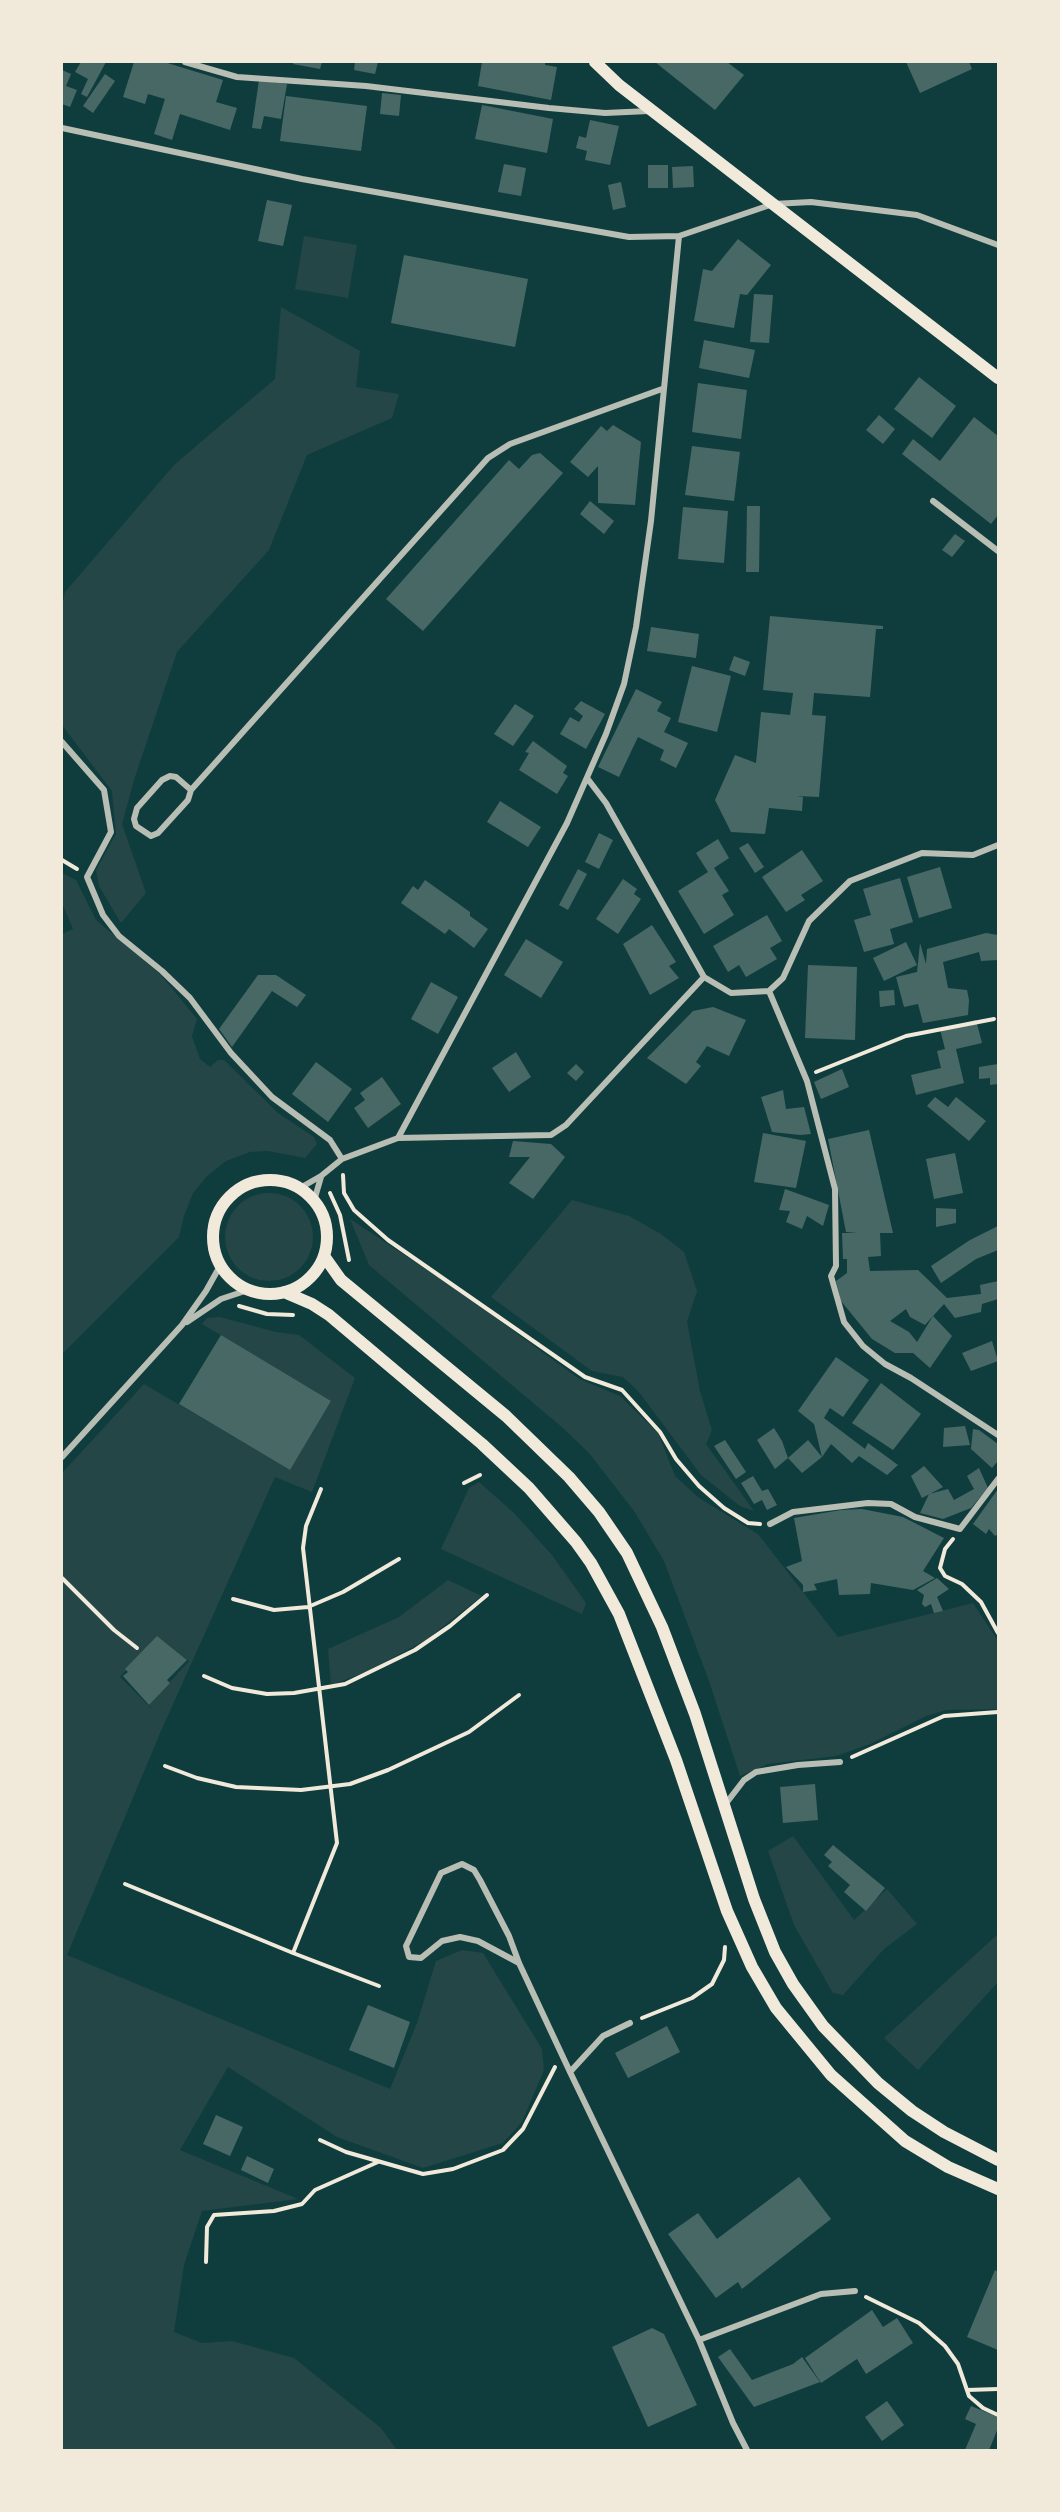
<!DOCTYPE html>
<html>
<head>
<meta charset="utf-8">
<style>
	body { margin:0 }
	#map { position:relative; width:1060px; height:2512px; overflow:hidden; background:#0f3d3e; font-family:Poppins,sans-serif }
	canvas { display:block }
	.frame { position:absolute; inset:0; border:63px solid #f1e9da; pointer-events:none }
</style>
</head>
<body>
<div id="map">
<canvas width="1060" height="2512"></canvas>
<div class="frame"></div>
</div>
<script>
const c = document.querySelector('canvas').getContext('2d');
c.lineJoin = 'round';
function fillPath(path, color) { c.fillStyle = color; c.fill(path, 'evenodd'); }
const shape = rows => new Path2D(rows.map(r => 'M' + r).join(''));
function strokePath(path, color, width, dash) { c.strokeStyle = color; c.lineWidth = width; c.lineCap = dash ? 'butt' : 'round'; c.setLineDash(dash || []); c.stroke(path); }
fillPath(shape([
	[304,236,357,245,348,298,295,289],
	[281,307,360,351,356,387,399,394,392,418,307,455,269,550,177,652,134,780,122,824,146,893,121,923,99,886,96,870,116,834,112,791,62,725,62,607,65,592,175,464,275,379],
	[62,873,76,880,96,920,161,975,197,1019,192,1036,200,1059,210,1067,218,1060,224,1060,278,1113,314,1137,317,1144,305,1158,268,1151,250,1152,226,1161,207,1176,193,1193,184,1216,179,1237,62,1354,62,934,73,929,62,903],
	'225 1237a44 44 0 1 1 88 0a44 44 0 1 1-88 0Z',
	[572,1200,629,1216,661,1234,684,1252,697,1291,687,1322,700,1391,712,1430,706,1444,754,1511,740,1506,701,1475,638,1391,623,1377,592,1371,491,1297],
	[350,1219,462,1293,579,1379,620,1396,658,1433,675,1476,699,1498,758,1534,838,1637,973,1603,998,1641,998,1709,946,1710,926,1716,870,1744,836,1756,768,1764,740,1776,709,1681,664,1561,634,1511,589,1453,563,1428,369,1265],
	[220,1317,276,1332,299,1335,355,1378,312,1492,275,1477,161,1731,67,1955,390,2089,417,2023,436,1961,462,1950,483,1953,542,2049,544,2070,522,2122,503,2143,423,2168,337,2137,228,2067,180,2150,298,2199,202,2211,184,2265,174,2332,202,2343,232,2341,294,2358,381,2428,397,2450,62,2450,62,1473,144,1384,290,1470,331,1401,202,1324,207,1318],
	[157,1636,189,1661,149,1705,153,1710,120,1677],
	[479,1482,514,1513,552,1555,586,1603,582,1614,441,1549,469,1488],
	[448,1580,482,1596,426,1640,368,1671,331,1685,328,1649,399,1617],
	[793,1836,854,1920,887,1889,917,1924,884,1949,843,1995,833,1993,794,1925,768,1851],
	[998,1934,998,1982,918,2070,884,2038]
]), '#244646');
fillPath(shape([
	[81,62,106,62,87,97,81,94,88,79,75,72],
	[134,62,164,62,223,80,216,102,237,108,230,130,180,114,172,140,154,134,165,99,148,94,145,104,123,97],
	[294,62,322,62,320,69,293,64],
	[355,62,378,62,375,74,354,70],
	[482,62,545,62,545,65,557,67,551,100,478,86],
	[655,62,727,62,744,75,715,110],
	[906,62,969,62,972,69,920,93],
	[62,70,71,74,66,86,77,90,70,107,62,104],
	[105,74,115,81,93,113,83,106],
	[259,80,287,84,281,119,264,116,261,129,252,128],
	[382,93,401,95,399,116,380,114],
	[286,96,367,106,361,151,280,141],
	[482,105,553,119,547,153,475,139],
	[590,120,619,126,610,165,585,160,587,151,576,148,579,136,586,138],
	[504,164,526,168,521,196,498,192],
	[648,165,668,165,668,188,648,188],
	[693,166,694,187,673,188,672,167],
	[621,182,626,207,613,210,608,185],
	[267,200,292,205,283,246,258,241],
	[738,239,771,265,747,295,740,294,734,328,694,321,703,269,712,271],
	[404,255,528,279,515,347,391,323],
	[754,294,773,295,769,343,750,342],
	[704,340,755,350,749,378,699,368],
	[919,377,956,406,932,438,894,409],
	[698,383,747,390,741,439,692,432],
	[879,415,895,429,883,444,866,430],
	[974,417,998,436,998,515,991,524,902,454,913,439,940,461],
	[613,425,641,442,635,505,598,503,598,466,588,477,570,462,601,426,607,431],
	[692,446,740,452,734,501,685,495],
	[540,453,563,473,423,631,386,599,509,460,519,469,532,455],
	[590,501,614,521,604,534,580,514],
	[747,506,760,506,759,572,746,572],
	[683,507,728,511,724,563,678,559],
	[955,534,965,541,952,557,942,550],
	[770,616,883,626,883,629,876,629,870,697,814,693,812,715,826,716,819,797,796,796,803,797,802,811,769,808,765,834,731,832,715,800,735,755,756,763,761,712,790,715,793,693,763,690],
	[651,627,699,634,696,658,647,651],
	[734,656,750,662,745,676,729,670],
	[692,666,731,676,717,732,678,722],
	[636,689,662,702,657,711,671,718,664,732,688,743,676,768,660,760,664,750,638,737,619,777,598,767],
	[581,701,605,714,586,749,560,734,570,717,579,722,583,716,574,709],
	[515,704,534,716,513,746,494,734],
	[533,741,567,766,563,773,568,776,557,794,519,770,529,753,525,752],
	[500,801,541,827,528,847,487,822],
	[599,833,613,840,599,869,585,862],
	[718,839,729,858,714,868,729,891,722,895,734,915,704,934,678,891,708,872,696,853],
	[748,843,764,867,755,873,739,848],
	[802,850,823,881,801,895,805,900,786,912,762,877],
	[940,867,952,908,919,918,907,877],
	[578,869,587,874,568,910,559,905],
	[900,878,913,922,890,929,894,944,864,952,854,920,871,915,863,889],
	[623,879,637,889,634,894,641,899,618,934,596,919],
	[425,880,470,912,470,916,488,929,474,948,449,929,445,934,401,903,413,886,418,890],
	[767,915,782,941,770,948,777,959,746,977,739,965,728,972,713,946],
	[652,925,676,962,669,966,679,978,650,995,623,944],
	[986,933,998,935,998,960,981,961,979,952,943,962,948,988,967,990,969,1000,968,1015,923,1023,918,1004,904,1007,896,977,917,972,920,943,926,964,927,949],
	[526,939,563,962,541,998,504,975],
	[906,942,917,965,884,981,873,958],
	[808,965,857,967,855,1040,805,1038],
	[258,975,276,975,306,995,297,1007,272,991,232,1047,219,1029],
	[431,982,458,997,438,1034,411,1019],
	[894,990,895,1005,880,1007,879,991],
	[713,1007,746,1020,729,1056,707,1046,696,1062,701,1066,686,1084,647,1058,693,1011],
	[976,1020,982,1043,956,1049,964,1083,916,1095,911,1075,941,1068,937,1051,945,1049,940,1029],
	[516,1052,531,1077,509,1092,492,1068],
	[316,1062,352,1089,328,1122,292,1094],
	[576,1064,584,1072,576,1081,567,1073],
	[998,1064,998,1084,990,1085,990,1078,979,1079,979,1067],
	[842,1069,849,1087,821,1099,814,1082],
	[382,1077,401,1104,368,1128,354,1108,365,1100,360,1093],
	[783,1090,786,1109,804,1107,811,1134,800,1135,772,1132,761,1097],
	[935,1097,948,1107,956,1097,986,1121,969,1141,927,1106],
	[869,1130,893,1233,880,1233,881,1256,868,1257,870,1271,918,1270,947,1298,981,1294,980,1285,998,1281,998,1299,982,1304,981,1312,955,1318,944,1304,933,1316,952,1336,930,1368,913,1353,895,1353,872,1339,841,1301,836,1281,847,1273,847,1259,843,1259,842,1233,857,1233,846,1232,828,1139],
	[906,1309,910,1317,925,1325,933,1316,917,1342,909,1332,890,1321],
	[763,1133,806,1141,796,1188,754,1182],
	[513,1141,551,1144,565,1157,533,1199,509,1183,530,1157,509,1157],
	[955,1153,963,1193,934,1199,926,1159],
	[785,1189,829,1205,823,1226,807,1216,802,1229,786,1222,790,1211,779,1210],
	[936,1208,956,1209,956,1223,936,1227],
	[998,1226,998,1250,976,1259,941,1283,931,1266,970,1240],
	[221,1335,331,1401,290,1470,179,1404],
	[992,1341,998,1361,971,1371,962,1353],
	[836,1357,869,1380,843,1417,830,1408,824,1418,865,1449,868,1443,898,1465,887,1475,859,1456,852,1463,831,1444,822,1457,802,1473,788,1458,808,1440,822,1457,814,1424,798,1411],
	[881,1383,921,1414,893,1450,852,1423],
	[965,1426,970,1445,943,1447,944,1428],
	[774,1428,782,1441,788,1458,775,1469,757,1440],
	[973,1429,979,1430,998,1444,998,1461,992,1468,971,1449],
	[725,1440,746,1472,736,1479,714,1446],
	[924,1466,943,1487,922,1498,911,1476],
	[979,1468,988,1488,971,1508,943,1519,920,1513,929,1494,948,1489,954,1500,974,1489,967,1476],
	[753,1476,762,1491,768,1489,777,1505,767,1510,762,1500,754,1504,741,1483],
	[998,1489,998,1534,995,1536,989,1529,986,1534,973,1524],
	[862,1509,903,1517,944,1538,923,1571,935,1578,913,1590,871,1583,870,1594,839,1595,837,1579,814,1584,817,1590,803,1592,803,1585,786,1567,802,1561,794,1518,841,1510],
	[937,1578,949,1589,937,1597,943,1611,934,1613,931,1604,925,1607,922,1604,924,1595,917,1590],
	[157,1636,187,1660,167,1680,170,1683,149,1705,123,1676,128,1672,125,1669],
	[815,1784,818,1820,783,1823,780,1787],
	[833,1845,885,1888,866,1911,844,1892,850,1885,828,1866,832,1862,824,1855],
	[368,2005,410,2022,394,2068,349,2050],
	[667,2026,680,2052,628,2078,615,2053],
	[216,2115,243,2127,230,2156,203,2144],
	[247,2156,274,2169,268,2183,241,2170],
	[799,2177,831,2219,742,2289,738,2282,716,2298,668,2234,698,2213,717,2239],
	[995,2270,998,2272,998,2350,967,2337],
	[872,2310,883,2327,897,2318,913,2343,866,2374,857,2359,821,2383,805,2358],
	[652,2328,664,2334,697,2405,648,2427,612,2347],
	[730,2349,752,2380,793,2364,802,2357,820,2382,754,2407,718,2357],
	[887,2401,904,2425,882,2441,865,2417],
	[971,2406,998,2417,998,2428,989,2450,965,2450,976,2424,965,2419]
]), '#486865');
strokePath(shape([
	[62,860,77,869],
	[816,1072,906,1036,994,1019],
	[343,1175,344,1193,354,1210,388,1240,585,1377,622,1390,660,1432,676,1459,699,1486,724,1508,748,1523,760,1524],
	[330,1193,340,1215,349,1260],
	[239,1306,267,1314,293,1315],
	[464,1483,480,1475],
	[321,1489,306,1526,303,1548,337,1843,293,1953,379,1986],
	[953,1539,945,1549,940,1568,945,1576,962,1584,981,1602,998,1633],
	[62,1578,114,1630,137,1648],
	[233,1599,274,1610,308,1607,343,1592,399,1559],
	[204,1676,232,1688,267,1694,294,1693,345,1684,415,1650,450,1626,487,1595],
	[852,1757,944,1716,998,1712],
	[165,1766,197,1778,236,1787,301,1790,350,1784,388,1770,469,1732,519,1695],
	[125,1884,293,1953],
	[642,2018,692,1998,712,1984,724,1960,725,1947],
	[320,2140,346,2152,423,2174,453,2169,503,2150,523,2129,555,2067],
	[206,2262,207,2227,214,2215,274,2211,302,2204,315,2190,378,2162],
	[866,2297,919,2323,945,2346,958,2364,969,2396,983,2408,998,2415],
	[967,2390,998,2389]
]), '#f1e9da', 4);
strokePath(shape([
	[185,62,237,77,366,86,549,108,605,113,649,111],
	[62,128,302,179,629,237,679,236,773,204,811,202,917,215,998,245],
	[933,501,998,551],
	[62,742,104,790,111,832,87,877,103,915,119,936,162,971,190,998,231,1053,272,1097,330,1140,342,1159],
	[587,778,606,803,704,977],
	[191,790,176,777,170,776,162,780,137,808,134,819,136,826,151,836,158,833,188,800,191,790,488,458,510,444,662,389],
	[769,991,807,1081,835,1189,836,1266,831,1276,844,1322,863,1346,885,1364,911,1378,998,1435],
	[398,1138,551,1135,566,1125,704,977,731,993,769,991,783,978,809,921,850,881,922,853,973,855,998,845],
	[300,1188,321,1176,342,1159,398,1138,567,823,606,734,624,684,636,627,651,521,679,236],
	[314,1201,321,1177],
	[187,1322,221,1299,248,1290],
	[62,1457,182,1325,206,1291,220,1266],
	[770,1524,793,1512,868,1503,891,1504,915,1517,960,1529,998,1479],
	[724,1806,744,1780,756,1772,798,1765,840,1762],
	[519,1963,478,1941,460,1937,442,1941,421,1958,409,1957,406,1946,441,1873,462,1864,474,1870,480,1880,509,1936,519,1963,570,2072,699,2340,733,2423,747,2450],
	[570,2072,603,2036,630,2023],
	[699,2340,821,2294,855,2291]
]), '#b8beb3', 6);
strokePath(shape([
	[595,62,619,85,998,378],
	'213 1237a57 57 0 1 1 114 0a57 57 0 1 1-114 0Z',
	[324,1256,341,1280,506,1416,569,1477,599,1512,627,1553,662,1627,695,1714,754,1899,775,1952,793,1984,823,2026,878,2083,912,2111,944,2132,998,2160],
	[284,1292,312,1304,329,1315,482,1444,529,1488,576,1542,591,1563,619,1614,676,1760,727,1911,752,1967,776,2008,831,2075,905,2141,948,2167,998,2189]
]), '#f1e9da', 12);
</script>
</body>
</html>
